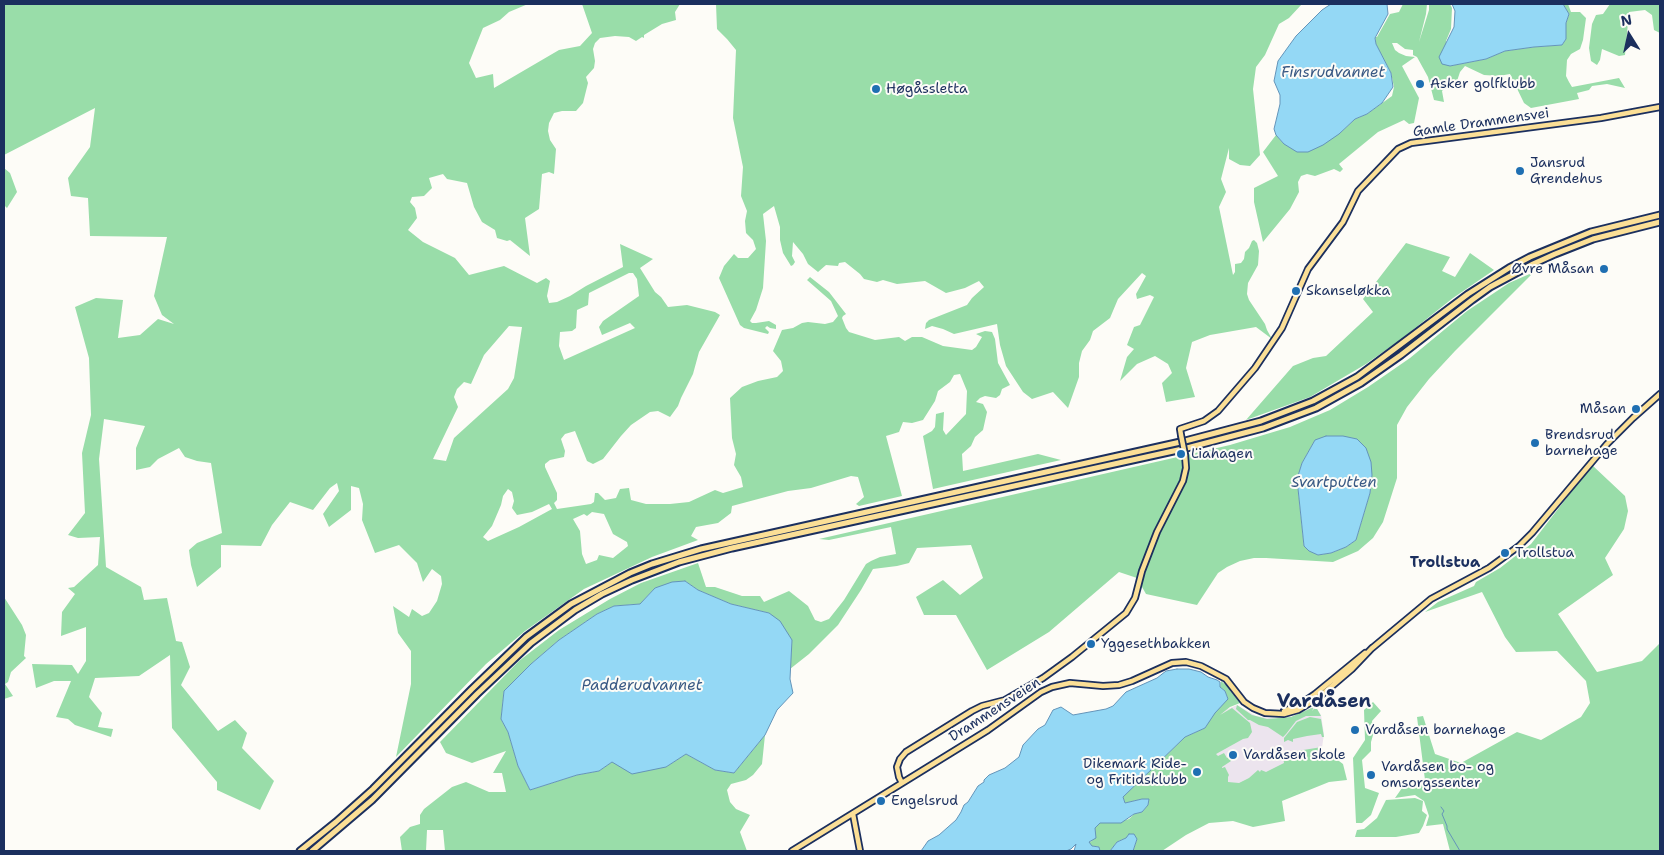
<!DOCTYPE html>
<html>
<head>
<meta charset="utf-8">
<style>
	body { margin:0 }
	#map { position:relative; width:1664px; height:855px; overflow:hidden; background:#fdfcf7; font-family:"Shantell Sans",sans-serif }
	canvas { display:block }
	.frame { position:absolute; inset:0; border:5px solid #1b2f5e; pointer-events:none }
	.north { position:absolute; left:1604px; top:10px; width:50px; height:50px; -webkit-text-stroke:4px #fdfcf7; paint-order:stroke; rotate:350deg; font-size:14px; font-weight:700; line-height:20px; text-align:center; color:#1b2f5e }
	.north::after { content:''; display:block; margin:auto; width:18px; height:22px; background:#1b2f5e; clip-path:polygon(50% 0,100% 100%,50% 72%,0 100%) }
</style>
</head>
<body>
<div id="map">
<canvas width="1664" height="855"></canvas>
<div class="frame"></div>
<div class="north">N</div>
</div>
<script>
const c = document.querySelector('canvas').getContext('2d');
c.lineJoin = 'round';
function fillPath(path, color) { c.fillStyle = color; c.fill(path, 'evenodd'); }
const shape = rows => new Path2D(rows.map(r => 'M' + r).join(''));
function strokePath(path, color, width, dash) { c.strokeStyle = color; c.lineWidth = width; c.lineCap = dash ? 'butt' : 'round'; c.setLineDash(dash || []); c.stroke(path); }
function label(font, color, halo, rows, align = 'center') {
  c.font = font + ' "Shantell Sans",sans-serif'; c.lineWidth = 4; c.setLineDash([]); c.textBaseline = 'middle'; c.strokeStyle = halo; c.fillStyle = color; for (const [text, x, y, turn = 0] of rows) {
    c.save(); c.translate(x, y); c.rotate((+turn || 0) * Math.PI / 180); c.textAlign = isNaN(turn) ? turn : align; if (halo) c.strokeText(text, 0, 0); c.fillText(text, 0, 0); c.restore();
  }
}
fillPath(shape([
	[1237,705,1256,716,1276,719,1291,717,1315,706,1321,715,1324,734,1320,761,1232,790,1203,732,1216,717,1228,709]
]), '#ece4ee');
fillPath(shape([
	[4,4,528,4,509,12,500,20,483,28,469,63,476,78,493,74,494,88,559,50,580,46,592,33,582,4,680,4,675,12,676,20,662,24,644,35,644,38,642,37,636,41,629,37,615,36,600,38,595,43,593,49,595,61,594,68,586,77,588,83,583,103,576,111,562,111,554,113,549,123,548,131,550,140,556,149,554,174,549,172,542,174,539,209,525,218,530,256,510,240,507,241,497,238,495,230,482,222,474,207,467,183,447,179,443,174,429,178,432,188,424,196,412,197,410,202,415,208,417,218,408,230,423,242,455,258,469,275,504,266,537,283,546,278,550,281,547,296,549,303,557,302,570,296,586,286,623,267,620,244,653,259,640,268,655,292,661,297,668,307,687,305,715,312,720,315,699,352,693,374,681,398,678,406,670,417,658,411,650,412,631,425,621,436,603,459,593,464,587,461,575,431,565,434,561,439,565,451,564,457,550,460,545,464,545,467,557,493,557,500,554,503,557,509,591,504,594,502,595,493,598,493,605,500,616,498,620,489,629,488,631,500,646,504,670,504,689,502,715,490,723,493,743,487,741,477,734,465,736,454,732,438,730,398,742,387,758,381,777,377,783,371,781,361,773,351,782,330,793,328,802,323,808,322,825,324,833,322,838,316,831,301,807,280,810,277,829,292,846,314,843,316,842,318,846,328,849,332,875,340,899,337,905,341,912,337,922,337,943,346,972,350,976,347,982,337,976,334,985,331,992,332,995,339,998,363,1010,385,1002,389,1000,395,996,398,985,396,980,398,976,402,983,404,987,412,983,430,975,437,971,446,962,454,963,471,1038,454,1061,460,933,489,923,436,932,431,935,427,936,414,944,412,943,430,946,435,966,414,967,391,960,374,954,375,950,382,938,391,935,401,923,420,912,423,903,422,899,432,886,436,902,496,859,506,856,504,864,497,858,477,851,476,811,488,788,491,732,506,731,513,718,523,696,527,691,536,698,540,652,557,584,589,525,631,486,664,396,757,411,684,411,651,398,633,393,606,409,617,412,609,422,616,429,613,437,601,442,584,441,576,432,569,423,582,417,563,399,545,375,553,362,520,363,504,359,488,351,486,351,510,329,527,323,514,339,491,337,483,330,488,313,510,290,502,272,525,261,546,221,545,221,567,197,587,191,565,189,550,197,543,222,533,211,463,197,461,185,457,179,448,158,459,150,467,136,470,136,448,145,426,104,419,99,459,106,567,141,587,144,600,167,598,176,641,182,642,190,667,181,685,218,731,235,720,247,733,242,748,274,781,260,810,217,790,217,782,172,728,170,655,139,676,95,678,89,697,102,713,98,727,113,729,111,737,75,725,68,719,56,717,71,681,54,681,36,688,32,664,72,665,78,674,86,661,86,627,61,636,62,612,75,594,68,588,74,587,98,565,100,537,78,538,68,535,85,513,82,453,91,415,89,358,75,307,96,298,123,300,118,338,140,335,158,319,174,324,162,315,154,296,167,237,90,236,88,198,71,196,68,178,90,147,95,108,4,155],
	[629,273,633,273,637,279,639,296,603,321,599,327,602,335,630,323,635,328,564,360,559,346,560,332,572,331,576,328,577,310,588,305,589,293],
	[509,326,522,327,514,378,508,389,454,438,446,461,433,459,458,407,454,397,457,389,464,382,471,384,484,355],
	[508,489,512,492,514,501,512,508,517,515,532,512,549,504,552,509,519,527,488,541,483,537,492,526,501,505,503,496],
	[592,512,604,514,613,534,627,542,628,546,613,558,599,555,597,560,586,564,582,554,580,531,573,519,584,514,587,516],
	[716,4,1302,4,1289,18,1279,24,1265,55,1256,67,1253,89,1260,155,1250,166,1240,165,1229,159,1229,148,1221,179,1226,192,1219,207,1233,275,1235,272,1235,264,1241,263,1244,259,1245,252,1249,248,1252,241,1254,240,1257,243,1259,251,1258,265,1248,283,1247,294,1249,300,1265,324,1267,330,1272,339,1256,327,1210,335,1192,342,1186,368,1195,397,1166,402,1162,383,1172,373,1168,364,1155,356,1137,364,1120,381,1127,357,1134,349,1127,345,1134,327,1140,325,1154,297,1150,295,1137,299,1136,294,1146,276,1142,273,1118,299,1110,318,1093,331,1090,340,1082,351,1079,363,1079,377,1068,408,1053,392,1032,399,1023,392,1006,366,1000,345,997,324,954,334,943,329,932,326,925,329,926,323,929,320,967,305,972,298,984,287,979,281,965,288,946,293,925,281,897,284,883,280,877,282,864,279,860,274,845,262,839,263,838,266,826,265,818,272,808,264,803,254,793,242,792,256,795,262,793,265,791,266,783,253,780,240,780,227,774,206,763,214,766,241,763,288,756,310,750,321,752,323,756,323,769,321,776,325,776,329,770,328,767,326,765,328,769,332,768,334,744,328,740,325,719,278,724,266,734,254,738,258,748,258,756,249,753,240,746,233,745,221,747,211,741,196,743,167,733,118,736,50,727,39,717,29],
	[1403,4,1427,4,1426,14,1419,42,1429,10,1429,4,1450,4,1452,8,1451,29,1446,41,1450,66,1486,59,1505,51,1534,47,1562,45,1566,39,1566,23,1569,14,1563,4,1568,4,1571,12,1580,12,1586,18,1583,40,1580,49,1571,54,1567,60,1566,76,1569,82,1572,87,1619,78,1625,88,1607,84,1592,86,1589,90,1577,93,1579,99,1531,108,1524,103,1510,74,1499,76,1484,75,1465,66,1460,72,1457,81,1451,81,1442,91,1444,102,1434,100,1428,77,1417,57,1413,55,1413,50,1405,49,1397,43,1392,43,1395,50,1399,53,1406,56,1415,57,1402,66,1419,98,1414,123,1409,124,1404,120,1378,132,1339,164,1343,169,1340,172,1334,169,1315,176,1307,174,1301,176,1298,182,1299,192,1290,209,1263,242,1254,202,1254,188,1278,176,1263,152,1276,135,1284,144,1339,134,1355,119,1367,114,1392,96,1394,87,1391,73,1376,44,1375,37,1377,37,1390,14,1399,12],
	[1610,4,1660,4,1660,33,1654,30,1652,15,1645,10,1629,12,1625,55,1619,56,1602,49,1600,60,1597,65,1591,61,1589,48,1592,24,1596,15,1603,14],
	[4,168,10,173,17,192,7,208,4,205],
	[1406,243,1450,257,1442,271,1455,277,1470,253,1494,270,1453,298,1400,340,1366,364,1310,397,1246,420,1293,366,1313,358,1326,356,1373,312,1363,299],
	[1534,272,1455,351,1429,379,1407,407,1397,425,1397,478,1383,522,1373,538,1358,551,1333,562,1266,558,1254,558,1240,561,1227,567,1218,573,1197,605,1146,594,1137,578,1119,572,1049,632,987,670,956,615,924,615,916,597,943,580,960,595,983,578,971,545,917,548,909,563,897,566,873,569,861,590,838,625,809,654,790,669,792,640,769,613,731,604,698,590,685,581,655,588,640,604,614,606,597,614,559,640,531,664,504,691,501,719,508,732,518,766,530,790,577,775,599,771,612,762,666,767,686,754,715,770,734,773,765,735,762,764,753,775,746,780,731,784,727,790,730,802,736,809,750,815,740,832,747,851,445,851,443,830,427,830,426,851,402,851,400,837,410,827,420,824,420,815,424,809,452,787,466,782,489,792,506,792,502,773,493,773,506,751,472,763,446,753,440,742,519,661,559,630,610,599,641,583,698,563,706,587,715,587,742,596,760,596,764,602,789,591,808,606,815,620,821,622,829,619,844,600,866,564,871,561,880,557,896,554,891,527,829,540,819,539,1230,445,1290,427,1330,410,1368,387,1410,358,1467,311,1509,283],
	[1315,440,1372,475,1370,493,1356,540,1346,547,1331,553,1318,555,1304,546,1297,480,1302,463],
	[1592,465,1625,496,1628,511,1624,529,1605,558,1613,575,1558,614,1597,672,1642,661,1660,643,1660,851,1450,851,1443,824,1426,826,1429,816,1424,801,1415,795,1395,798,1402,788,1425,780,1417,717,1423,716,1435,754,1461,763,1517,732,1541,740,1581,717,1590,703,1586,681,1557,651,1516,652,1505,637,1482,592,1425,612,1438,602,1474,586,1476,582,1500,568,1531,544],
	[4,597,22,625,26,635,24,656,26,658,11,672,8,682,5,684,13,696,4,699],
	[1221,681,1226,685,1240,703,1230,707,1220,715,1232,708,1250,723,1252,732,1248,738,1243,739,1216,754,1218,756,1224,753,1227,758,1229,757,1231,761,1222,767,1222,768,1225,767,1229,775,1228,777,1228,782,1239,783,1249,778,1258,770,1260,772,1261,770,1266,772,1284,763,1283,757,1286,756,1288,760,1299,756,1297,751,1322,747,1322,756,1331,755,1343,764,1347,780,1329,782,1282,801,1285,821,1253,827,1233,821,1209,823,1186,835,1162,851,1133,851,1137,839,1127,838,1121,840,1117,842,1110,851,1100,851,1099,847,1092,846,1089,844,1089,842,1092,841,1095,828,1100,822,1115,823,1129,819,1134,814,1142,812,1148,805,1149,799,1142,799,1125,803,1123,797,1185,737,1205,728,1214,713,1228,699,1225,691,1220,687],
	[1373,702,1381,711,1372,721,1373,726,1381,730,1373,735,1371,742,1371,751,1362,760,1365,788,1379,793,1371,815,1362,823,1356,823,1353,758,1365,740,1364,710],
	[1237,705,1252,715,1267,719,1291,717,1314,707,1312,711,1316,707,1321,716,1306,716,1296,721,1286,734,1283,737,1268,727,1259,725,1250,720,1248,720,1236,709],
	[1310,717,1321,719,1324,737,1322,737,1321,734,1307,736,1293,739,1293,742,1288,740,1284,742,1284,738,1297,722],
	[1415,798,1423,801,1422,811,1427,815,1423,826,1419,833,1396,837,1355,837,1357,830,1364,829,1377,818,1386,800]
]), '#99dda9');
const water = shape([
	[1331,4,1387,4,1388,14,1375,38,1376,44,1391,73,1393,87,1382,103,1367,114,1355,119,1339,134,1323,145,1308,152,1297,152,1284,144,1276,135,1274,129,1280,104,1280,95,1274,81,1278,61,1296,36,1322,10,1331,4],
	[1452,4,1563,4,1569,14,1566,23,1566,39,1562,45,1534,47,1505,51,1486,59,1450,66,1442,64,1439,57,1454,27,1455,11,1452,4],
	[1326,436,1343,436,1357,439,1366,448,1371,462,1372,475,1370,493,1356,540,1346,547,1331,553,1318,555,1309,551,1304,546,1297,479,1302,463,1315,440,1326,436],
	[685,581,698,590,731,604,769,613,780,621,792,640,790,679,793,693,777,710,765,735,734,773,715,770,686,754,666,767,632,774,612,762,599,771,577,775,530,790,518,766,508,732,501,719,504,691,531,664,559,640,597,614,614,606,640,604,655,588,672,582,685,581],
	[1177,669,1189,669,1201,672,1208,677,1217,680,1220,682,1220,687,1225,691,1228,699,1215,713,1205,728,1185,737,1123,797,1125,803,1142,799,1149,799,1148,805,1142,812,1134,814,1121,823,1100,823,1095,828,1096,838,1089,842,1092,846,1099,847,1100,851,1074,851,1076,844,1071,849,1066,851,921,851,928,841,939,835,956,820,961,812,964,805,968,802,978,786,984,782,984,780,989,775,1005,768,1019,757,1023,745,1038,729,1045,725,1053,710,1061,707,1073,715,1106,709,1113,706,1126,692,1157,678,1166,671,1177,669],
	[1129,834,1134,834,1137,839,1133,851,1110,851,1117,842,1126,838,1129,834]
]);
fillPath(water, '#94d8f5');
strokePath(water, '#6494b9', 1);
strokePath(shape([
	[1441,807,1444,811,1442,814,1447,826,1447,829,1460,851]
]), '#6494b9', 1);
const major = shape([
	[1181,435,1180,429,1204,421,1218,411,1255,368,1282,328,1308,269,1343,222,1358,191,1398,149,1411,143,1601,118,1660,107],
	[1371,649,1431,599,1489,568,1519,546,1532,533,1607,444,1633,418,1660,394],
	[1284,711,1299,705,1315,694,1365,653],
	[902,783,899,777,897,767,900,759,906,752,972,711,982,706,1005,700,1043,678,1072,657,1126,613,1135,598,1142,571,1157,532,1183,481,1186,468,1185,455],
	[853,814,860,851],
	[792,851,988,730,1041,692,1052,687,1070,683,1103,686,1119,685,1132,681,1172,663,1186,662,1201,666,1226,679,1244,702,1253,708,1265,713,1284,714,1298,710,1318,698,1352,669,1372,648]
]);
const highway = shape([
	[300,851,336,822,373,789,472,689,526,637,571,604,630,573,652,564,701,549,1185,441,1261,421,1313,401,1357,377,1468,294,1509,268,1530,257,1591,232,1660,215],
	[312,851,372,800,477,694,531,643,575,610,602,594,632,580,679,562,732,548,1187,448,1263,428,1316,408,1361,383,1401,355,1472,300,1490,287,1533,264,1555,254,1593,239,1660,222]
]);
strokePath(major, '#1b2f5e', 8);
strokePath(highway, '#1b2f5e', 9);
strokePath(major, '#fbdf96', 4.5);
strokePath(highway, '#fbdf96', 5);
const majorBridge = shape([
	[1181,435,1185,455]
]);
strokePath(majorBridge, '#1b2f5e', 8, []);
strokePath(majorBridge, '#fbdf96', 4.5);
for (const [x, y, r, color] of [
	[1420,84,5,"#1f6fb2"],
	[876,89,5,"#1f6fb2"],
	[1520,171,5,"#1f6fb2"],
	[1604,269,5,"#1f6fb2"],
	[1296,291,5,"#1f6fb2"],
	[1636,409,5,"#1f6fb2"],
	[1535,443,5,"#1f6fb2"],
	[1181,454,5,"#1f6fb2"],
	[1505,553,5,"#1f6fb2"],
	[1091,644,5,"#1f6fb2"],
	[1355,730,5,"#1f6fb2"],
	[1233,755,5,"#1f6fb2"],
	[1197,772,5,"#1f6fb2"],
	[1371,775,5,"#1f6fb2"],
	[881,801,5,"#1f6fb2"]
]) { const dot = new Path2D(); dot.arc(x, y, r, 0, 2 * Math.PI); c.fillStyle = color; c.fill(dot); strokePath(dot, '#fdfcf7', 2); }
label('14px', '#1b2f5e', '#fdfcf7', [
	["Asker golfklubb",1430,84],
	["Høgåssletta",886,89],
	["Jansrud",1530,163],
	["Grendehus",1530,179],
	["Øvre Måsan",1594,269,"right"],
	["Skanseløkka",1306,291],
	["Måsan",1626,409,"right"],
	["Brendsrud",1545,435],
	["barnehage",1545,451],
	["Liahagen",1191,454],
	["Trollstua",1515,553],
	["Yggesethbakken",1101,644],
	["Vardåsen barnehage",1365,730],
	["Vardåsen skole",1243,755],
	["Dikemark Ride-",1187,764,"right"],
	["og Fritidsklubb",1187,780,"right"],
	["Vardåsen bo- og",1381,767],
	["omsorgssenter",1381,783],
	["Engelsrud",891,801]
], 'left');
label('14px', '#1b2f5e', '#fdfcf7', [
	["Gamle Drammensvei",1481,123,-8],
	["Drammensveien",995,710,-33]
]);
label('italic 15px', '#395984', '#fdfcf7', [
	["Finsrudvannet",1333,73],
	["Svartputten",1334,483],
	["Padderudvannet",642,686]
]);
label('bold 15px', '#1b2f5e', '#fdfcf7', [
	["Trollstua",1445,563]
]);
label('bold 19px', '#1b2f5e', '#fdfcf7', [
	["Vardåsen",1324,702]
]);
</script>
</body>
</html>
